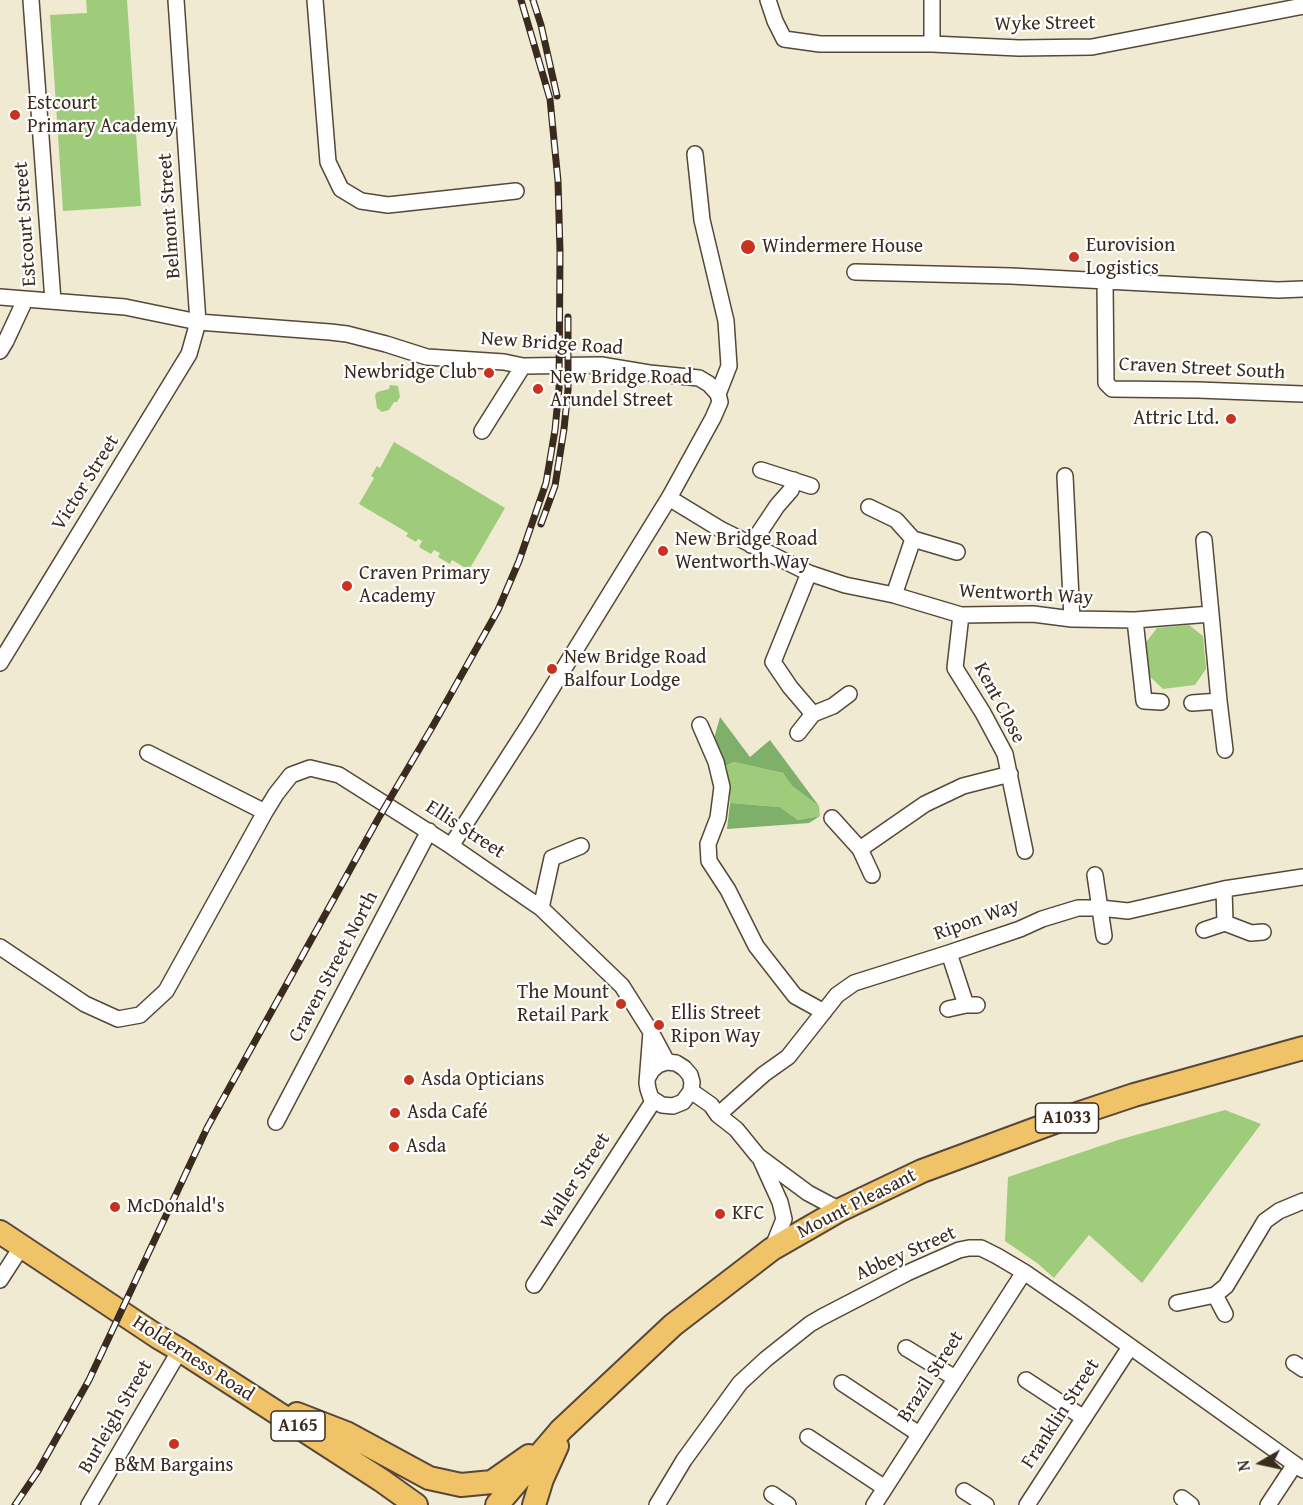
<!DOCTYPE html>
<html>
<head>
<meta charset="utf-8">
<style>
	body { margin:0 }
	#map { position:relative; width:1303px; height:1505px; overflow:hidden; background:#f1ead2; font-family:"Gentium Book Plus",serif }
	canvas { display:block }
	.north { position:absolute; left:1231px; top:1433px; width:60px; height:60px; -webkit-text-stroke:4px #fff; paint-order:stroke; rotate:261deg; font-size:16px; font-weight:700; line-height:24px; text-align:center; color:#3b2a1e }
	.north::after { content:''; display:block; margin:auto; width:21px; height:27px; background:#3b2a1e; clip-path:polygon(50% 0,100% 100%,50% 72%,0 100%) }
</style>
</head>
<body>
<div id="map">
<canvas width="1303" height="1505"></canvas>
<div class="north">N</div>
</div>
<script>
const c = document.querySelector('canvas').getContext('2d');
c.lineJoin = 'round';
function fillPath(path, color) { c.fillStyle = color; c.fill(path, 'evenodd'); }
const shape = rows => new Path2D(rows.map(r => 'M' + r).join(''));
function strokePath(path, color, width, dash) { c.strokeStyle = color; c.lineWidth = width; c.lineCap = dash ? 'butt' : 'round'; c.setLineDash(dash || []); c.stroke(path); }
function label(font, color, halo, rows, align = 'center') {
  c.font = font + ' "Gentium Book Plus",serif'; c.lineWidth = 4.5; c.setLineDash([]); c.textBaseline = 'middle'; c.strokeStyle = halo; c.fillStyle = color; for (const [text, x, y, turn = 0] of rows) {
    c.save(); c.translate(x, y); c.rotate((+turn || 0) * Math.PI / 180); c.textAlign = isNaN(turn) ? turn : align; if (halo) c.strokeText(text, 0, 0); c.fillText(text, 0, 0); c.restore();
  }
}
fillPath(shape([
	[86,0,127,0,141,206,63,211,50,15,87,13],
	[390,385,398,386,400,397,397,402,394,402,389,410,382,412,377,408,375,395,377,392,389,389],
	[394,442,505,508,469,570,452,560,450,564,438,557,440,553,434,550,431,554,419,547,422,541,418,539,416,542,406,536,408,533,359,504,374,478,371,476,377,466,380,468],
	[1189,625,1203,636,1206,669,1195,685,1163,689,1148,675,1144,645,1157,628],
	[734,762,783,773,792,786,819,806,820,816,798,820,780,807,730,803,729,788,723,767],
	[1225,1110,1261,1124,1142,1283,1089,1235,1054,1278,1037,1263,1005,1241,1008,1177,1118,1140]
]), '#9ecc7a');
fillPath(shape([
	[720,717,750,757,770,740,819,806,792,786,783,773,734,762,723,767,713,742],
	[730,803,780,807,798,820,820,816,809,823,727,829]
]), '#7eb06a');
const minor = shape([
	[31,0,53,301],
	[315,0,328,162,341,189,361,201,388,205,516,191],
	[768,0,775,21,784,39,820,44,932,44,1019,48,1092,47,1303,6],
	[932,0,932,44],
	[695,154,702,220,726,321,729,366,718,394],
	[855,272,1011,276,1278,290,1303,289],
	[1105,282,1106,383,1112,389,1198,390,1303,394],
	[0,297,125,307,198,322,330,332,347,334,386,344,427,357,504,362,523,366,601,365,649,373,699,378,709,384,718,394,720,402,713,418,669,498,529,725,451,846],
	[0,351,6,341,25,300],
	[482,431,523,366],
	[761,470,811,486],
	[1065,476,1072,619],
	[669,498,720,529,809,573,845,585,894,595,961,615,1033,614,1072,619,1135,620,1211,614,1219,701,1225,750],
	[869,507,896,520,913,539],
	[1204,540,1211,614],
	[751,545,777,506,791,490,794,480],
	[809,573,773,662,790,687,813,714],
	[894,595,913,539,957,552],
	[961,615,955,668,983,713,1005,754,1025,851],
	[1135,620,1144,701,1161,702],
	[0,663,189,354,198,322,176,0],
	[1192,703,1219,701],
	[700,725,716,762,722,787,718,818,708,844,709,861,728,890,756,946,795,996,824,1012],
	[798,733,813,714,833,706,849,694],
	[148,753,265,812],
	[832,818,860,849,872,875],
	[860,849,925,804,963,786,1010,774],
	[1095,875,1104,936],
	[1224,889,1225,923],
	[541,908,552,858,581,846],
	[1204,930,1225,923,1251,933,1263,932],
	[0,947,85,1004,118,1019,140,1015,166,991,265,812,276,794,291,775,310,768,339,775,451,846,541,908,622,986,651,1032,667,1062],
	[949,953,966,1005],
	[948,1009,966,1005,977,1005],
	[648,1077,652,1070,658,1065,667,1062,676,1063,684,1068,690,1075,692,1082,691,1091,683,1102,673,1106,662,1105,651,1098,648,1089,647,1083,651,1032],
	[691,1091,711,1105,718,1115,736,1129,758,1156,808,1193,840,1210],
	[718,1115,764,1074,788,1057,837,995,854,983,949,953,1020,929,1042,919,1078,908,1100,908,1128,911,1224,889,1303,877],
	[276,1122,429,831],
	[760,1158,780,1202,784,1219,772,1249],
	[0,1280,22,1246],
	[534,1285,654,1100],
	[1215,1295,1225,1314],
	[1177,1303,1215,1295,1226,1286,1265,1221,1279,1211,1303,1201],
	[906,1348,955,1378],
	[1294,1363,1303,1369],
	[1026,1380,1084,1418],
	[842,1383,919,1434],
	[808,1437,885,1488],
	[964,1491,986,1505],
	[772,1494,788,1505],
	[1182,1498,1191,1505],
	[89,1505,180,1350],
	[657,1505,684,1460,740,1383,766,1359,810,1324,822,1317,907,1273,959,1250,969,1248,981,1248,997,1256,1024,1272,1075,1307,1303,1470],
	[874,1505,1024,1272],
	[1027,1505,1130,1347],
	[1268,1505,1295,1464]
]);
const highway = shape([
	[0,1232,158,1337,180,1350,381,1480,416,1505],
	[297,1414,346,1433,429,1478,461,1485,492,1482,529,1456],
	[497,1505,561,1430,673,1325,772,1249,840,1210,922,1171,1071,1116,1134,1095,1303,1048],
	[534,1505,542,1479,557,1446]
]);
strokePath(minor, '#564739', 18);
strokePath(highway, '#564739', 26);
strokePath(minor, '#fff', 15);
strokePath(highway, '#f1c369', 22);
const rail = shape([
	[533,0,541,25,557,96],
	[541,524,555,486,564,429,568,390,568,317],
	[15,1505,38,1471,89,1380,207,1128,378,819,434,724,498,610,519,561,546,483,555,430,559,388,560,252,558,181,550,99,521,0]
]);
strokePath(rail, '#3b2a1e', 7);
strokePath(rail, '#fff', 4.5, [14]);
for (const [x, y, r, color] of [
	[15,115,6,"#c8321e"],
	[748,247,8,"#c8321e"],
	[1074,257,6,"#c8321e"],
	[489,373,6,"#c8321e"],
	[538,389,6,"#c8321e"],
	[1231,419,6,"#c8321e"],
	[663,551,6,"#c8321e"],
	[347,586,6,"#c8321e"],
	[552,669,6,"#c8321e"],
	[621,1004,6,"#c8321e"],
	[659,1025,6,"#c8321e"],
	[409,1080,6,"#c8321e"],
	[395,1113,6,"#c8321e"],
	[394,1147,6,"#c8321e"],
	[115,1207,6,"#c8321e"],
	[720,1214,6,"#c8321e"],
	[174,1444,6,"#c8321e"]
]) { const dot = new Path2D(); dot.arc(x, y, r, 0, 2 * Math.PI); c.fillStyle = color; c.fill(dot); strokePath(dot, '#fff', 2); }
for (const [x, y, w] of [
	[1067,1118,63],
	[298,1426,54]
]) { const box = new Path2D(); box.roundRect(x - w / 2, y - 15, w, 30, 4.5); c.fillStyle = '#fff'; c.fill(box); strokePath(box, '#3b2a1e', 1.5); }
label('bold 18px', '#3b2a1e', null, [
	["A1033",1067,1118],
	["A165",298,1426]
]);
label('20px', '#3b2a1e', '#fff', [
	["Wyke Street",1045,24,-1],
	["Belmont Street",170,216,-94],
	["Estcourt Street",26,224,-94],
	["New Bridge Road",552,344,4],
	["Craven Street South",1202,369,3],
	["Victor Street",86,483,-58],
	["Wentworth Way",1026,595,3],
	["Kent Close",999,703,62],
	["Ellis Street",465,830,33],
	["Ripon Way",977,920,-20],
	["Craven Street North",334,967,-62],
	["Waller Street",576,1181,-57],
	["Mount Pleasant",857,1204,-27],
	["Abbey Street",906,1254,-24],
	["Holderness Road",193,1359,33],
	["Brazil Street",931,1377,-57],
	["Franklin Street",1061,1414,-57],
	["Burleigh Street",116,1417,-60]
]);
label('20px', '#3b2a1e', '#fff', [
	["Estcourt",27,104],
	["Primary Academy",27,127],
	["Eurovision",1086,246],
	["Logistics",1086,269],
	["Windermere House",762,247],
	["Newbridge Club",477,373,"right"],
	["New Bridge Road",550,378],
	["Arundel Street",550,401],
	["Attric Ltd.",1219,419,"right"],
	["New Bridge Road",675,540],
	["Wentworth Way",675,563],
	["Craven Primary",359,574],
	["Academy",359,597],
	["New Bridge Road",564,658],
	["Balfour Lodge",564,681],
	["The Mount",609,993,"right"],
	["Retail Park",609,1016,"right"],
	["Ellis Street",671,1014],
	["Ripon Way",671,1037],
	["Asda Opticians",421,1080],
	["Asda Café",407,1113],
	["Asda",406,1147],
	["McDonald's",127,1207],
	["KFC",732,1214],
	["B&M Bargains",174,1466,"center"]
], 'left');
</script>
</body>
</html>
